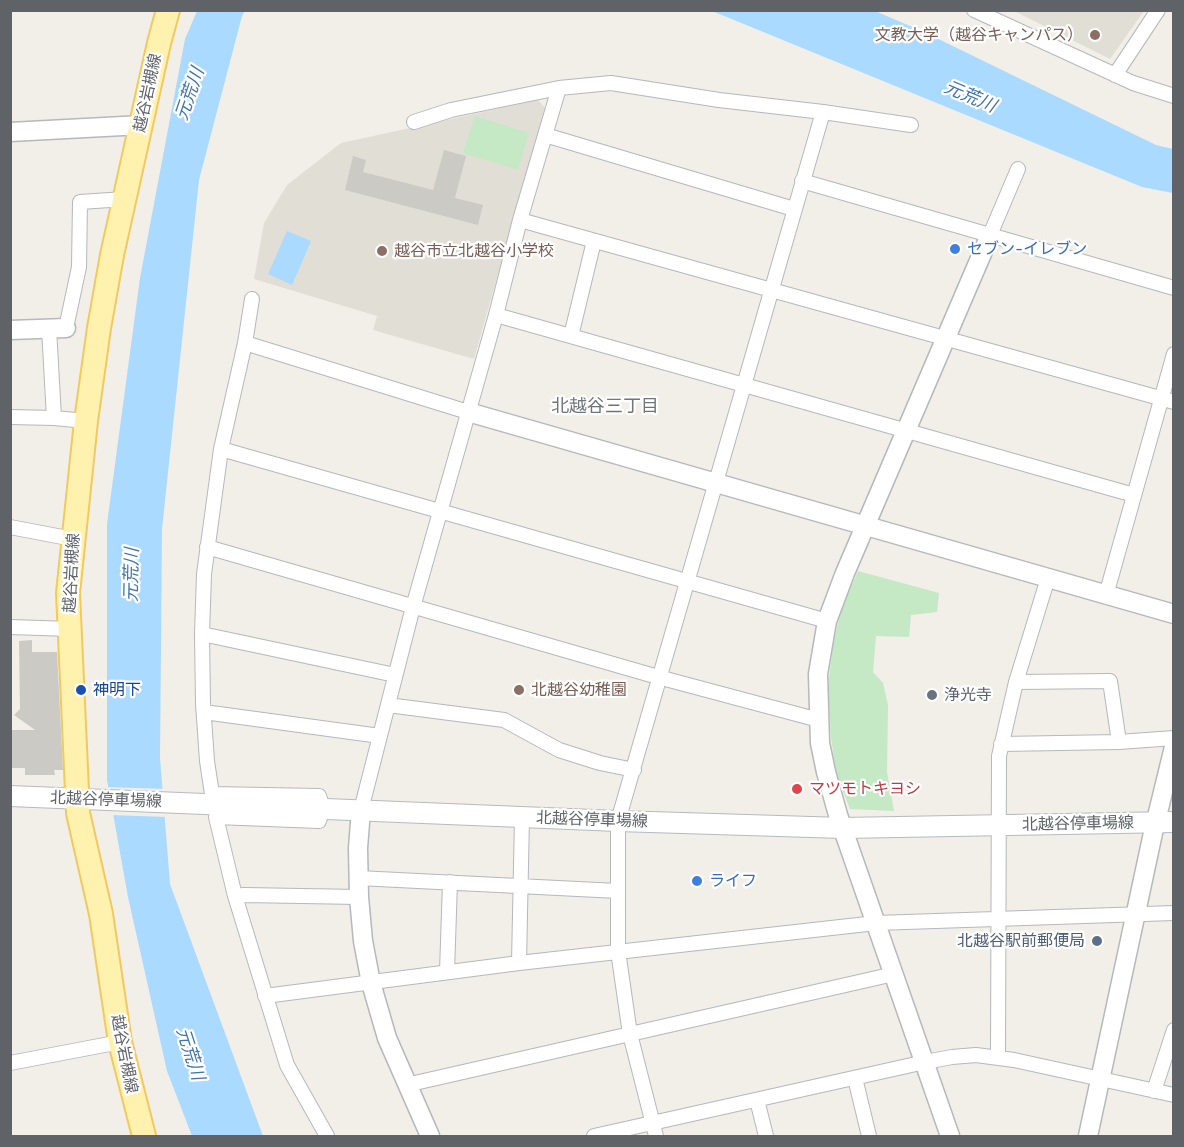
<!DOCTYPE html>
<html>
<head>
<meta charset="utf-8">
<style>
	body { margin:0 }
	#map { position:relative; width:1184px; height:1147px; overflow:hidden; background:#f1efe8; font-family:"Work Sans",sans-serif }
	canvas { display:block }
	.frame { position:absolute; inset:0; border:12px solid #5f6368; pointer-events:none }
</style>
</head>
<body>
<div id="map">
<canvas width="1184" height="1147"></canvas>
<div class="frame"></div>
</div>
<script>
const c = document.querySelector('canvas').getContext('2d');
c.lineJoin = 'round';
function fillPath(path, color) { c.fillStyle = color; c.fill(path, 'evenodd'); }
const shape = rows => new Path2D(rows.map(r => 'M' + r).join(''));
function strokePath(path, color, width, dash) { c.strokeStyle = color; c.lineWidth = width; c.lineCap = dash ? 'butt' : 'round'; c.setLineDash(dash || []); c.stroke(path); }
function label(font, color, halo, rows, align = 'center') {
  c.font = font + ' "Work Sans","Noto Sans JP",sans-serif'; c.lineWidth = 4.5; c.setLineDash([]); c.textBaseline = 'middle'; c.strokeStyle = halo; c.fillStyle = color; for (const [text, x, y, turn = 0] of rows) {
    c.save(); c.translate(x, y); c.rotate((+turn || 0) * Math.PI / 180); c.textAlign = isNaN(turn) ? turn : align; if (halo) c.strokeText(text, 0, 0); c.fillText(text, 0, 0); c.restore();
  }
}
fillPath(shape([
	[1014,11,1144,10,1144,11,1110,59],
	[538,100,545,108,474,359,373,330,377,316,254,279,264,223,287,185,341,143]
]), '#e1ded6');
fillPath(shape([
	[475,116,529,133,518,170,463,153],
	[858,571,939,593,937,612,911,615,909,637,876,636,873,672,883,683,888,705,887,772,894,811,850,809,836,773,831,737,828,686,833,646,841,609]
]), '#c5e8c5');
fillPath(shape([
	[197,11,245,11,242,16,199,180,162,529,160,758,170,884,263,1136,192,1136,167,1071,128,897,107,780,107,524,140,278,185,39],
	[712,11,875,11,924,32,1156,145,1173,149,1173,193,1142,187],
	[287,231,311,241,292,285,268,274]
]), '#aadaff');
fillPath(shape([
	[105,787,166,789,168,817,110,815]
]), '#f1efe8');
fillPath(shape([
	[444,150,466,156,455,198,483,205,478,225,345,190,353,156,366,160,363,172,433,190],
	[32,640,32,652,57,652,63,770,54,770,55,775,25,775,25,768,10,768,10,730,35,730,14,715,20,709,19,641]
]), '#cccac5');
const minor = shape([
	[974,10,1133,83,1174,96],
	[1115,75,1158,10],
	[414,122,451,110,559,88],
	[545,135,794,209],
	[802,181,1174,288],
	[520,220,1174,402],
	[990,235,1018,169],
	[252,299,245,343,221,449,204,574,202,634,203,704,207,761,212,794,319,796,323,808,319,821,216,817,235,896,287,1065,327,1136],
	[496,315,1134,495],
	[49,328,54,418],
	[66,328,79,267,80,202,125,199],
	[571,336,594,241],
	[245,343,468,412],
	[10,417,54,418,86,421],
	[221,449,827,621],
	[10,527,73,539],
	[207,547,658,677,819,720],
	[1106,595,1174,354],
	[10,627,71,629],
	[202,634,395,675],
	[1016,682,1110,681,1119,742],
	[388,705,504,720,559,750,600,763,634,770],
	[204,712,380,736],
	[1001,744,1119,742,1174,738],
	[361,810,413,607,496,315,520,220,559,88,611,83,719,100,823,112,911,125],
	[358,878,618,891],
	[235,896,244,895,359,897],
	[519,963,522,817],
	[447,972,450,882],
	[265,996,519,963,876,923,1174,913],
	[998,1058,999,756,1016,682,1048,578],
	[10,1063,120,1042],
	[855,1078,869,1136],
	[406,1085,894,974],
	[1154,1091,1174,1030],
	[757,1100,766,1136],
	[594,1136,925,1062,952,1057,976,1055,1014,1060,1174,1095],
	[656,1136,630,1034,618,951,618,821,823,112]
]);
const tertiary = shape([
	[10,132,142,125],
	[10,330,66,328],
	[468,412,1174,614],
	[361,810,358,848,359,897,363,941,371,983,387,1038,430,1136],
	[950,1136,838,815,826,772,820,743,818,674,827,621,845,573,990,235],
	[1088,1136,1153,833,1174,747]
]);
const secondary = shape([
	[10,796,618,821,843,828,1174,822]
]);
const primary = shape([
	[144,1136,120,1042,101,914,78,813,68,593,86,421,99,328,112,255,159,43,168,10]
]);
strokePath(minor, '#b5b8bc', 16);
strokePath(tertiary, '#b5b8bc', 21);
strokePath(secondary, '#b6babf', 22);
strokePath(primary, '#f2c960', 26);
strokePath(minor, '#fff', 14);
strokePath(tertiary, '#fff', 18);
strokePath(secondary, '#fff', 20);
strokePath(primary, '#fff2af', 22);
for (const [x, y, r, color] of [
	[1095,35,6,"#8d6e63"],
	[955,249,6,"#3f7fe0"],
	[382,251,6,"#8d6e63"],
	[81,690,6,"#1a4fb4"],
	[519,690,6,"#8d6e63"],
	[932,695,6,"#6b7280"],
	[797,789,6,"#e0444e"],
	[697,881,6,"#3f7fe0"],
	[1097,941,6,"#5c6f8a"]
]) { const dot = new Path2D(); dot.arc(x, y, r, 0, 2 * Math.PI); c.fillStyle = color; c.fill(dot); strokePath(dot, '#fff', 2); }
label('16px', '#785e54', '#fff', [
	["文教大学（越谷キャンパス）",1083,35,"right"],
	["越谷市立北越谷小学校",394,251],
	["北越谷幼稚園",531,690]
], 'left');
label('16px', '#5f6368', '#fff', [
	["越谷岩槻線",148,93,-78],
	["越谷岩槻線",72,573,-87],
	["北越谷停車場線",106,800,2],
	["北越谷停車場線",592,820,2],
	["北越谷停車場線",1078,824,-1],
	["越谷岩槻線",124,1054,79]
]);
label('16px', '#366cbe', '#fff', [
	["セブン-イレブン",967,249],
	["ライフ",709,881]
], 'left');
label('16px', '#164399', '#fff', [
	["神明下",93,690]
], 'left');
label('16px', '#5b616d', '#fff', [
	["浄光寺",944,695]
], 'left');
label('16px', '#be3a42', '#fff', [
	["マツモトキヨシ",809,789]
], 'left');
label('16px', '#4e5e75', '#fff', [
	["北越谷駅前郵便局",1085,941]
], 'right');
label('italic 18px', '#4174aa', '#fff', [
	["元荒川",190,94,-71],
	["元荒川",970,97,23],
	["元荒川",132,575,-89],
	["元荒川",190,1054,72]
]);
label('18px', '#70757a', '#fff', [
	["北越谷三丁目",605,407]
]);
</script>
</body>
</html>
